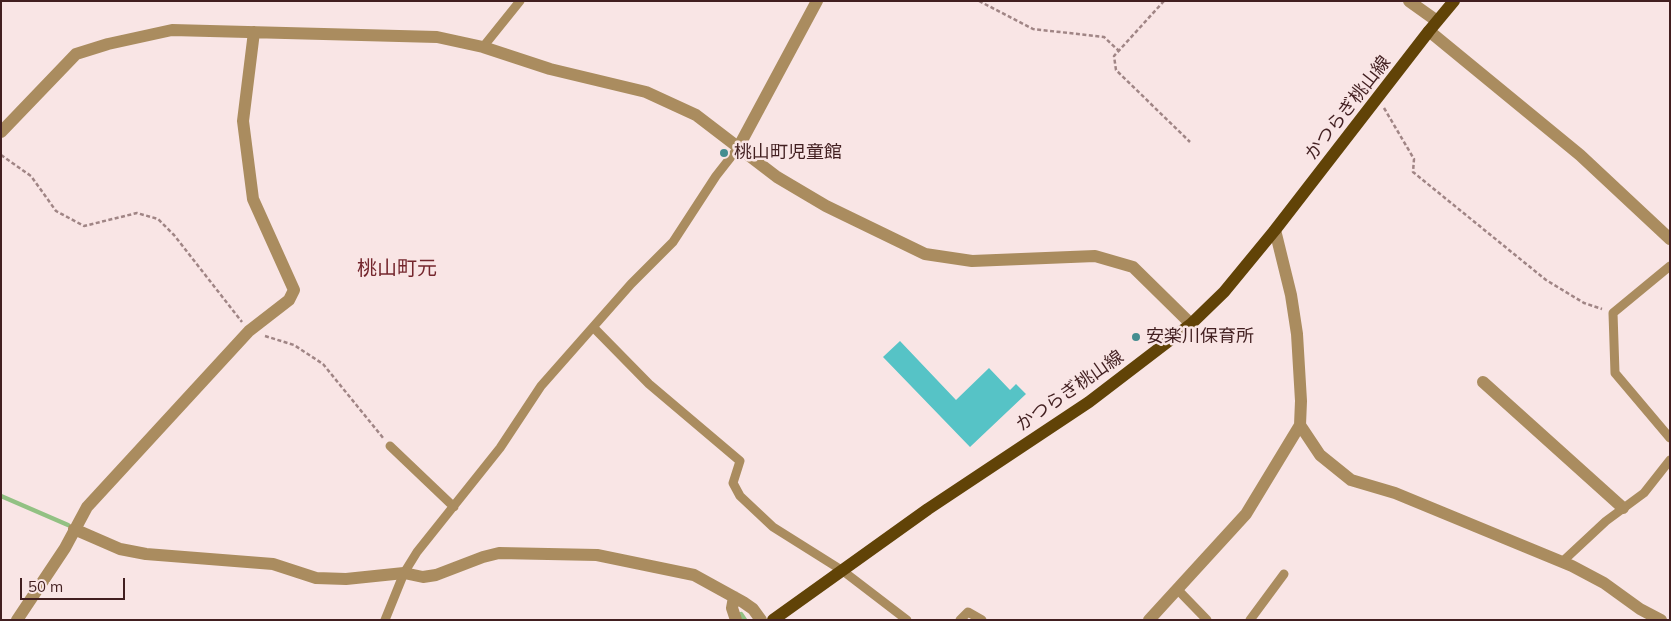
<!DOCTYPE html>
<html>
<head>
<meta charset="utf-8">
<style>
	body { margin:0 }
	#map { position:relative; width:1671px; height:621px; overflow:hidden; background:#f9e5e5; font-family:Mulish,sans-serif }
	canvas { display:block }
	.frame { position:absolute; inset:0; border:2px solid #421f20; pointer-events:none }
	.scale { position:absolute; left:20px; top:578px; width:105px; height:22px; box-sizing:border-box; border:2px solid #421f20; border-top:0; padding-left:6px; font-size:15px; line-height:18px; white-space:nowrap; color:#421f20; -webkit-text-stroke:4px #f9e5e5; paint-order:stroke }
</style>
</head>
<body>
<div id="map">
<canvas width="1671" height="621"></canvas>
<div class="frame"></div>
<div class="scale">50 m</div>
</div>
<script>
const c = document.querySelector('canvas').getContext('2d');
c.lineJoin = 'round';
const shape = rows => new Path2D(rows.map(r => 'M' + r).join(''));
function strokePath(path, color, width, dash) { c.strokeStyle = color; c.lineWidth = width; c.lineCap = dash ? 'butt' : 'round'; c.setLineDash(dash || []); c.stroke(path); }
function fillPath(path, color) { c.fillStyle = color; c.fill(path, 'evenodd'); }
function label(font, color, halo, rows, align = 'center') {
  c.font = font + ' Mulish,"Noto Sans JP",sans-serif'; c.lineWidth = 5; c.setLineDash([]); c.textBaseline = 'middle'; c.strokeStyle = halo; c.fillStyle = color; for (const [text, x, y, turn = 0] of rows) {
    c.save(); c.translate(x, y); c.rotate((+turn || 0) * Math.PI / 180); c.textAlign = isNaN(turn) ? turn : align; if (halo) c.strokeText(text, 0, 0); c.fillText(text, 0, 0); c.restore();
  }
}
strokePath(shape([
	[1,496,68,525],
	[741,614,745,620]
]), '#92c183', 4.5);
fillPath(shape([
	[900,341,956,400,989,368,1010,390,1016,384,1026,394,970,447,883,357]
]), '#56c3c6');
strokePath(shape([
	[979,1,1033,29,1104,37,1119,51],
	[1164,1,1114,56,1116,70,1190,142],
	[1384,108,1414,159,1413,172,1546,280,1584,303,1602,309],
	[1,155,31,176,56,211,84,226,137,213,158,219,174,235,242,322],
	[265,336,294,345,323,364,384,439]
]), '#a08585', 2.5, [4, 2.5]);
strokePath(shape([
	[483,47,520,1],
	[1670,266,1613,313,1615,373,1670,438],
	[594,328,649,384,740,461,733,483,740,496,773,527,843,571,907,620],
	[390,446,454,507],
	[1562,562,1606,521,1644,493,1670,460],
	[1177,589,1207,620],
	[385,620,404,573,417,552,500,448,541,386,631,284,673,242,716,176,738,148],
	[960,620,968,612,982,620],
	[1250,620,1284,574]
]), '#aa8c5f', 9);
strokePath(shape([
	[1409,1,1437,21],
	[1429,31,1580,155,1670,239],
	[1,132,76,54,108,44,172,30,437,37,483,47,550,69,646,92,696,115,777,177,826,206,925,254,972,261,1095,256,1133,267,1191,324],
	[738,148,817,1],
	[1483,382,1623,508],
	[1300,425,1320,455,1351,480,1395,493,1572,566,1604,583,1640,609,1661,620],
	[74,529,120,549,146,554,273,564,316,578,346,579,404,573,423,577,436,575,483,557,499,553,597,555,694,575,743,602,753,609,761,620],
	[734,597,732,608,736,620],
	[17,620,65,548,87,507,249,331,289,300,294,290,253,199,243,121,254,32],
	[1149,620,1246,514,1300,425,1301,401,1297,334,1291,295,1275,230]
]), '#aa8c5f', 12);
strokePath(shape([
	[773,620,928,509,1089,402,1191,324,1224,292,1275,230,1429,31,1454,1]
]), '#614307', 12);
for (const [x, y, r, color] of [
	[724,153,5,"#458d90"],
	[1136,337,5,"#458d90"]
]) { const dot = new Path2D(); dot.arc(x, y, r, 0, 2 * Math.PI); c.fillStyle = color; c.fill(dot); strokePath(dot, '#f9e5e5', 2); }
label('18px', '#421f20', '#f9e5e5', [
	["かつらぎ桃山線",1348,108,-52],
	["かつらぎ桃山線",1070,391,-35]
]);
label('18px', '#421f20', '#f9e5e5', [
	["桃山町児童館",734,153],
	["安楽川保育所",1146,337]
], 'left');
label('20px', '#74262d', '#f9e5e5', [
	["桃山町元",397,269]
]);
</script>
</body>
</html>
